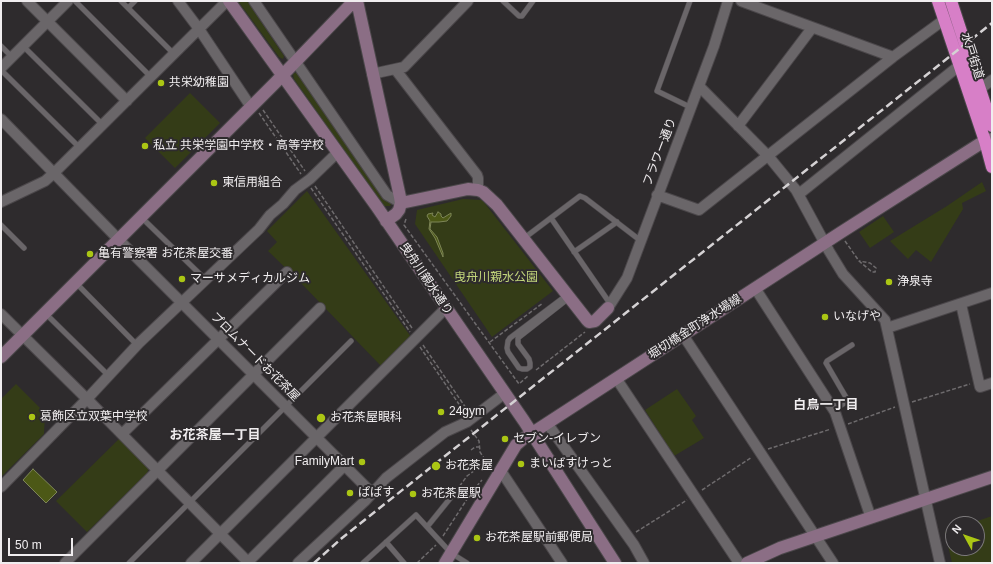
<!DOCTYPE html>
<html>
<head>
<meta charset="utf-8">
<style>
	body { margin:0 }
	#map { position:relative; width:993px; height:564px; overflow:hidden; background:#2e2b2d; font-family:Helvetica,sans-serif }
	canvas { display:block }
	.frame { position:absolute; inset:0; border:2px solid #f0edef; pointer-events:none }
	.north { position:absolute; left:945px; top:516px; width:40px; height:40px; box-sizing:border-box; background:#2e2b2d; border:1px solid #7c797b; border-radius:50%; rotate:310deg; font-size:11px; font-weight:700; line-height:16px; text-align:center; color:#f0edef }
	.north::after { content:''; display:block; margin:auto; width:14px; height:18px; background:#abc614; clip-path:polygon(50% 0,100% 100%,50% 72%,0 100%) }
	.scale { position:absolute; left:8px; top:538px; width:65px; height:18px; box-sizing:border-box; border:2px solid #f0edef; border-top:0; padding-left:5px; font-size:12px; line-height:14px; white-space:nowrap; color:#f0edef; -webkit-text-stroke:3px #2e2b2d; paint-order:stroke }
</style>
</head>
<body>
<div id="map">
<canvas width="993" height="564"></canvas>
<div class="frame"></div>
<div class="north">N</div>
<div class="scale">50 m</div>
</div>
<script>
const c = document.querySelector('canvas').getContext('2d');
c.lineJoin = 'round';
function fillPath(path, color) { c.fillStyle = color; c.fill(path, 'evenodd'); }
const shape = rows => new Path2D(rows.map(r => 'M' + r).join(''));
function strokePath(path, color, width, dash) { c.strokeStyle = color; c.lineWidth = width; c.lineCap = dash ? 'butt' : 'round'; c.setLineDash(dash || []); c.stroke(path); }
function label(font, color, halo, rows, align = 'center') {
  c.font = font + ' Helvetica,"Noto Sans JP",sans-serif'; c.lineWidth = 4; c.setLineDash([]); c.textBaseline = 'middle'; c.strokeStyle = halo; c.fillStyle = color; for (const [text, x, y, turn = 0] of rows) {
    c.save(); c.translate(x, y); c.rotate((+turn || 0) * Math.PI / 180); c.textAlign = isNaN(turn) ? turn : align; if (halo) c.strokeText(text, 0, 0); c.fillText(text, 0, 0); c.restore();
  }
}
fillPath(shape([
	[238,1,247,1,284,56,283,59,279,57],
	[297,72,392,203,390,206,384,206,374,193,294,79,293,74],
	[190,93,220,123,175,168,145,138],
	[982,182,986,191,962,203,963,209,931,262,916,250,908,259,890,241,947,206],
	[307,191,411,337,381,366,299,281,268,251,277,242,267,231],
	[463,199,481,200,483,201,553,291,492,337,415,224,417,210],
	[883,216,894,232,870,248,859,232],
	[16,384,45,413,44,434,1,477,1,399],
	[677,389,696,416,692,420,704,438,674,456,645,410],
	[120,438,149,468,147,473,87,532,56,501],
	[992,516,992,563,952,563,945,532,953,529,953,548,977,548,977,524,969,524]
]), '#343c17');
const water = shape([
	[438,212,441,214,441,216,443,218,451,213,451,216,447,221,439,222,431,222,430,229,437,237,443,253,443,257,435,238,429,229,430,221,427,216,428,214,433,213,432,215,435,217,438,212],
	[33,469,57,492,46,503,23,480,33,469]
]);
fillPath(water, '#4c5816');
strokePath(water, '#7d8557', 1);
const lane = shape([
	[75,1,151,77],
	[121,1,174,54],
	[503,1,519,16,522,16,533,1],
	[690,1,657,91,690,107],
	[128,8,135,1],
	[1,46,12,57],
	[23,46,103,125],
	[1,70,80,148],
	[141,217,206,280],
	[551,218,611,305],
	[1,225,24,248],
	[523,239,580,196,585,198,641,241],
	[574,252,617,222],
	[76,283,137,345],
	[567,295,510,338,508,341,507,348,508,352,519,368,522,369,527,369,530,367,530,363,529,359,518,344,518,338,569,298],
	[45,313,108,375],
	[834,410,846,402,847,399,826,363,827,361,852,345],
	[427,527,452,496],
	[386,542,404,563],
	[129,563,351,341],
	[363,563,416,515,451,553,467,563]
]);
const street = shape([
	[27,1,127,101],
	[178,1,199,29,251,107],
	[254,1,387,195,401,203],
	[741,1,893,57],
	[1,68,68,1],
	[395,69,477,175,478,178,478,190],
	[372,74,404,67,468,1],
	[699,86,769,157,796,190,829,251,843,274,885,320,940,563],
	[980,89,992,80],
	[1,119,125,246,372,493],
	[738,126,812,28],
	[799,194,960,65],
	[657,195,699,210,893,57,945,19],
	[1,202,45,181,54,173,227,1],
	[755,288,835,412,871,518],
	[961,304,980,387,992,383],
	[608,308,627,278,714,46,728,1],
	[1,314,90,402,249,563],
	[887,328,992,293],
	[683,335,833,563],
	[616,378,739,563],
	[547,423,634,545,644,563],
	[122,434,287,272],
	[501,471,562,563],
	[1,487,87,399,139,343,259,229,270,215,283,204,295,190,310,179,338,152],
	[65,563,320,308],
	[191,563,446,308],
	[247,563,345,465],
	[298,563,366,500,386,478,445,432,467,422,505,393]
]);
const secondary = shape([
	[229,1,377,207,524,421,615,563],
	[357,1,400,197,401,203,399,210,396,214,386,221],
	[401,203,468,189,478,190,483,192,497,205,587,320,589,322,595,321,608,308],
	[1,357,275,83,354,1],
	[445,563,516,445,523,439,840,233,978,145,985,141,992,139],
	[747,563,780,548,992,477]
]);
const highway = shape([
	[938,1,985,141,992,167],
	[951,1,992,126]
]);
strokePath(lane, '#4b474a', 6);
strokePath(street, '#4b474a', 12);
strokePath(secondary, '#4b474a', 14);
strokePath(highway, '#4b474a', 14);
strokePath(shape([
	[263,110,305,171],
	[259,113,301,174],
	[315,186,412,328],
	[311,188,410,332],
	[406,219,404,225,519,384,528,376],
	[845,241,859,261,872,272,875,272,876,268,870,263,859,261],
	[490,342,543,303],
	[423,345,468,411],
	[420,347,465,413],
	[536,370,585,332],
	[912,402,970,384],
	[848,424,895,407],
	[471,430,479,441,480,452,491,469],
	[768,449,831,429],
	[471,450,475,447,479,447],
	[702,490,752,457],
	[456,491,467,476,486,462],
	[636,532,687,500],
	[443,536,471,493,482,480],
	[417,563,436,545]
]), '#6e6b6d', 1.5, [4, 2]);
strokePath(lane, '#6a6669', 5);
strokePath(street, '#6a6669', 10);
strokePath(secondary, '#8b6e85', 12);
strokePath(highway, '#d77fc7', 12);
strokePath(shape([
	[314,563,342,538,435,464,992,23]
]), '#d5d2d4', 2.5, [8, 4]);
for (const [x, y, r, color] of [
	[161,83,4,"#abc614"],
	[145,146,4,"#abc614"],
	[214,183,4,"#abc614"],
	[90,254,4,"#abc614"],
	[182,279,4,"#abc614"],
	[889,282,4,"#abc614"],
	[825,317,4,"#abc614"],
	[441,412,4,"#abc614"],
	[32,417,4,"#abc614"],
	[321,418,5,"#abc614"],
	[505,439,4,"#abc614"],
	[362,462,4,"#abc614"],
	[521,464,4,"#abc614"],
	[436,466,5,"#abc614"],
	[350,493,4,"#abc614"],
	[413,494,4,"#abc614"],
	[477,538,4,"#abc614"]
]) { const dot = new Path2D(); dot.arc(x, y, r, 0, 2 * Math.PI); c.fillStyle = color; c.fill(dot); strokePath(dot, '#2e2b2d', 1.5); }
label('12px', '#f0edef', '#2e2b2d', [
	["水戸街道",972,56,72],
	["フラワー通り",660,152,-69],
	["曳舟川親水通り",426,279,56],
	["堀切橋金町浄水場線",695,327,-33],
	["プロムナードお花茶屋",255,357,45]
]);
label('12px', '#f0edef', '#2e2b2d', [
	["共栄幼稚園",169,83],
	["私立 共栄学園中学校・高等学校",153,146],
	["東信用組合",222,183],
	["亀有警察署 お花茶屋交番",98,254],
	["マーサメディカルジム",190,279],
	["浄泉寺",897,282],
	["いなげや",833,317],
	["24gym",449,412],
	["葛飾区立双葉中学校",40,417],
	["お花茶屋眼科",330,418],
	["セブン-イレブン",513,439],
	["FamilyMart",354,462,"right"],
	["まいばすけっと",529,464],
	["お花茶屋",445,466],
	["ぱぱす",358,493],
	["お花茶屋駅",421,494],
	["お花茶屋駅前郵便局",485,538]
], 'left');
label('12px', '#c2d67a', '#2e2b2d', [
	["曳舟川親水公園",496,278]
]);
label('bold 13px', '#f0edef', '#2e2b2d', [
	["白鳥一丁目",826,405],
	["お花茶屋一丁目",215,435]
]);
</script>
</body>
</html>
